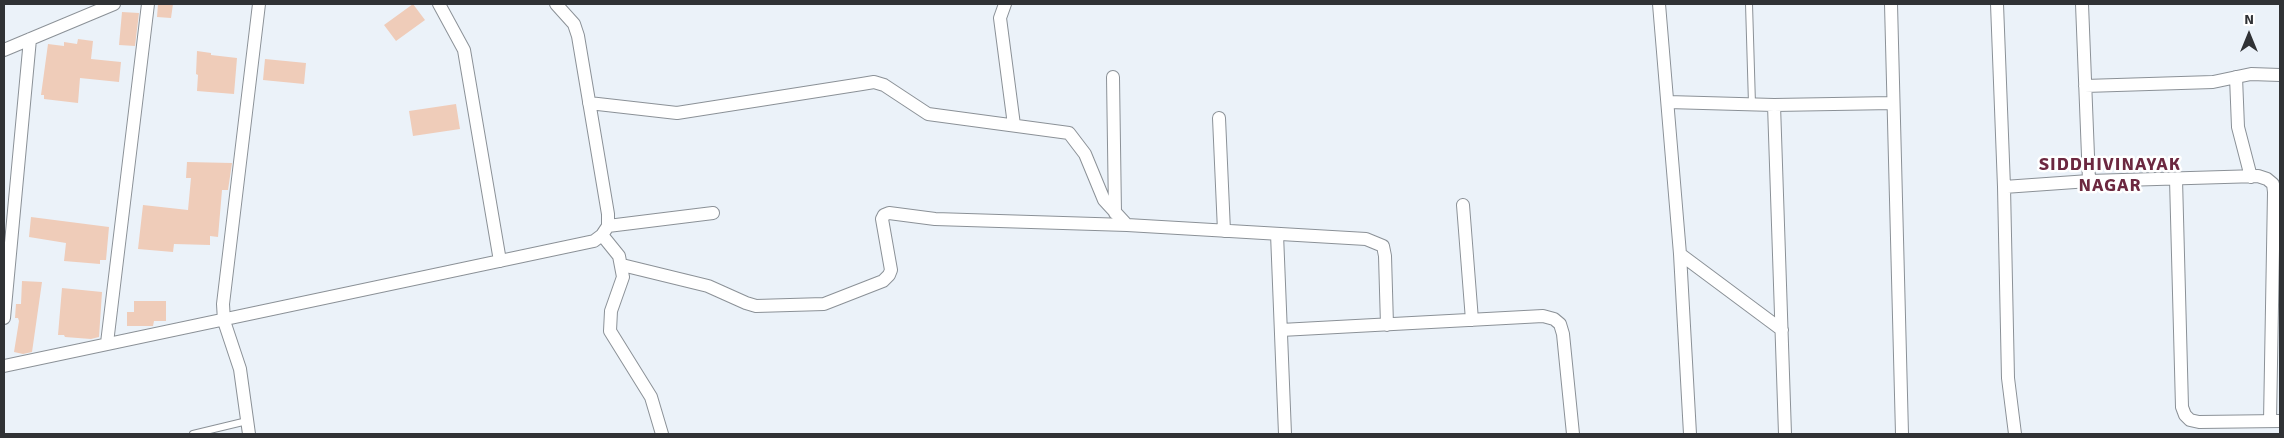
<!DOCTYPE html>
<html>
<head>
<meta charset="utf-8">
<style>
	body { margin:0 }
	#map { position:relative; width:2284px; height:438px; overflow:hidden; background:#ebf2f9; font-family:Signika,sans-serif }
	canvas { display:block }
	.frame { position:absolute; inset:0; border:5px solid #303235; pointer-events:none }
	.north { position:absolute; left:2224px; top:10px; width:50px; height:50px; -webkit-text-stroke:4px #fff; paint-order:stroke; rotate:0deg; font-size:14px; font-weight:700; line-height:20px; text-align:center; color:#303235 }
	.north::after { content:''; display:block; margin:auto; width:18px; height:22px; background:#303235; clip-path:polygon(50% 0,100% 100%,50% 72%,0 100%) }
</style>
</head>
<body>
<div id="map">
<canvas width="2284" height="438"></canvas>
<div class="frame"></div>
<div class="north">N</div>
</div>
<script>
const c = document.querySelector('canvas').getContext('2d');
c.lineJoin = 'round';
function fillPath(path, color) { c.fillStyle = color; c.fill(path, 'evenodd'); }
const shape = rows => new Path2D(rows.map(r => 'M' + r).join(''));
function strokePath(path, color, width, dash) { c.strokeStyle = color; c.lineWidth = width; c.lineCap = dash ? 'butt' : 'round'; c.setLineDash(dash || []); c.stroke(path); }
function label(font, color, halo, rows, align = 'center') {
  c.font = font + ' Signika,sans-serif'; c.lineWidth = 5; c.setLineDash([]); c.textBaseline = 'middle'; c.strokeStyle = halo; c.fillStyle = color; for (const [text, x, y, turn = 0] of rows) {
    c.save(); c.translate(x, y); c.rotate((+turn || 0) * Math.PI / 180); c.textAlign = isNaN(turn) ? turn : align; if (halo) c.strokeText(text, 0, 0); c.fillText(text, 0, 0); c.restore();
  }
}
fillPath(shape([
	[158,4,173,4,171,18,157,17],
	[413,4,425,20,396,41,384,25],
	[122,12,139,13,135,46,119,45],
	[78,39,93,41,91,59,121,62,119,82,80,78,78,103,44,99,44,95,41,95,48,44,64,46,64,42,77,44],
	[197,51,211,53,211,55,237,58,234,94,197,91,198,75,196,74],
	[265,59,306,63,304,84,263,80],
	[456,104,460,129,413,136,409,111],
	[187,162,232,163,228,190,222,190,218,237,210,236,210,245,174,244,173,252,138,249,143,205,188,210,191,178,186,178],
	[31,217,109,227,106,260,100,260,100,264,64,261,66,243,29,237],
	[22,281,42,282,32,352,23,354,14,352,19,321,18,318,15,318,16,304,21,304],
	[62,288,102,292,99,337,91,339,65,337,64,335,58,335],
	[134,301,166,301,166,321,154,321,153,326,127,326,127,312,134,312]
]), '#efccb9');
const service = shape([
	[1749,4,1752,104],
	[193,434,247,421]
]);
const minor = shape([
	[439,4,464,50,500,261],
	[1005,4,1000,18,1014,125],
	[1659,4,1680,254,1690,434],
	[1891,4,1902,434],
	[1997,4,2004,187,2008,378,2015,434],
	[2082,4,2089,181],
	[4,50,114,4],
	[1113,77,1115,213],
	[2236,77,2238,127,2251,177],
	[2085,86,2213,82,2251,74,2280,75],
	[1668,102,1774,105,1893,103],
	[589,103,677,113,862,84,874,82,884,85,928,114,1069,133,1085,154,1104,200,1127,225],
	[1774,105,1785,434],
	[1219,118,1224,231],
	[2176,179,2182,407,2185,415,2190,420,2199,422,2280,421],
	[2004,187,2089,181,2258,176,2267,179,2273,184,2274,192,2270,421],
	[1463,205,1472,320],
	[608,226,713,213],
	[1277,234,1285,434],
	[602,235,619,256,623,277,611,311,610,331,651,397,662,434],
	[1680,254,1782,330],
	[622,265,708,286,746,303,756,306,824,304,883,281,889,275,891,270,882,219,884,215,889,213,935,219,1127,225,1366,239,1383,246,1385,256,1387,325],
	[4,318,30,39],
	[1281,330,1543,316,1554,319,1560,324,1563,334,1573,434],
	[107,343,148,4],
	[4,366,594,241,602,235,608,226,608,214,578,36,574,24,556,4],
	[249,434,240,369,224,321,223,304,259,4]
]);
strokePath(service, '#8b9197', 8);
strokePath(minor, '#8b9197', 14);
strokePath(service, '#fff', 6);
strokePath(minor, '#fff', 12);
c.letterSpacing = '1px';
label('bold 18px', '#6c2840', '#fff', [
	["SIDDHIVINAYAK",2110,165],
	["NAGAR",2110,186]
]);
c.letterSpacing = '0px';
</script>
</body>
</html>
